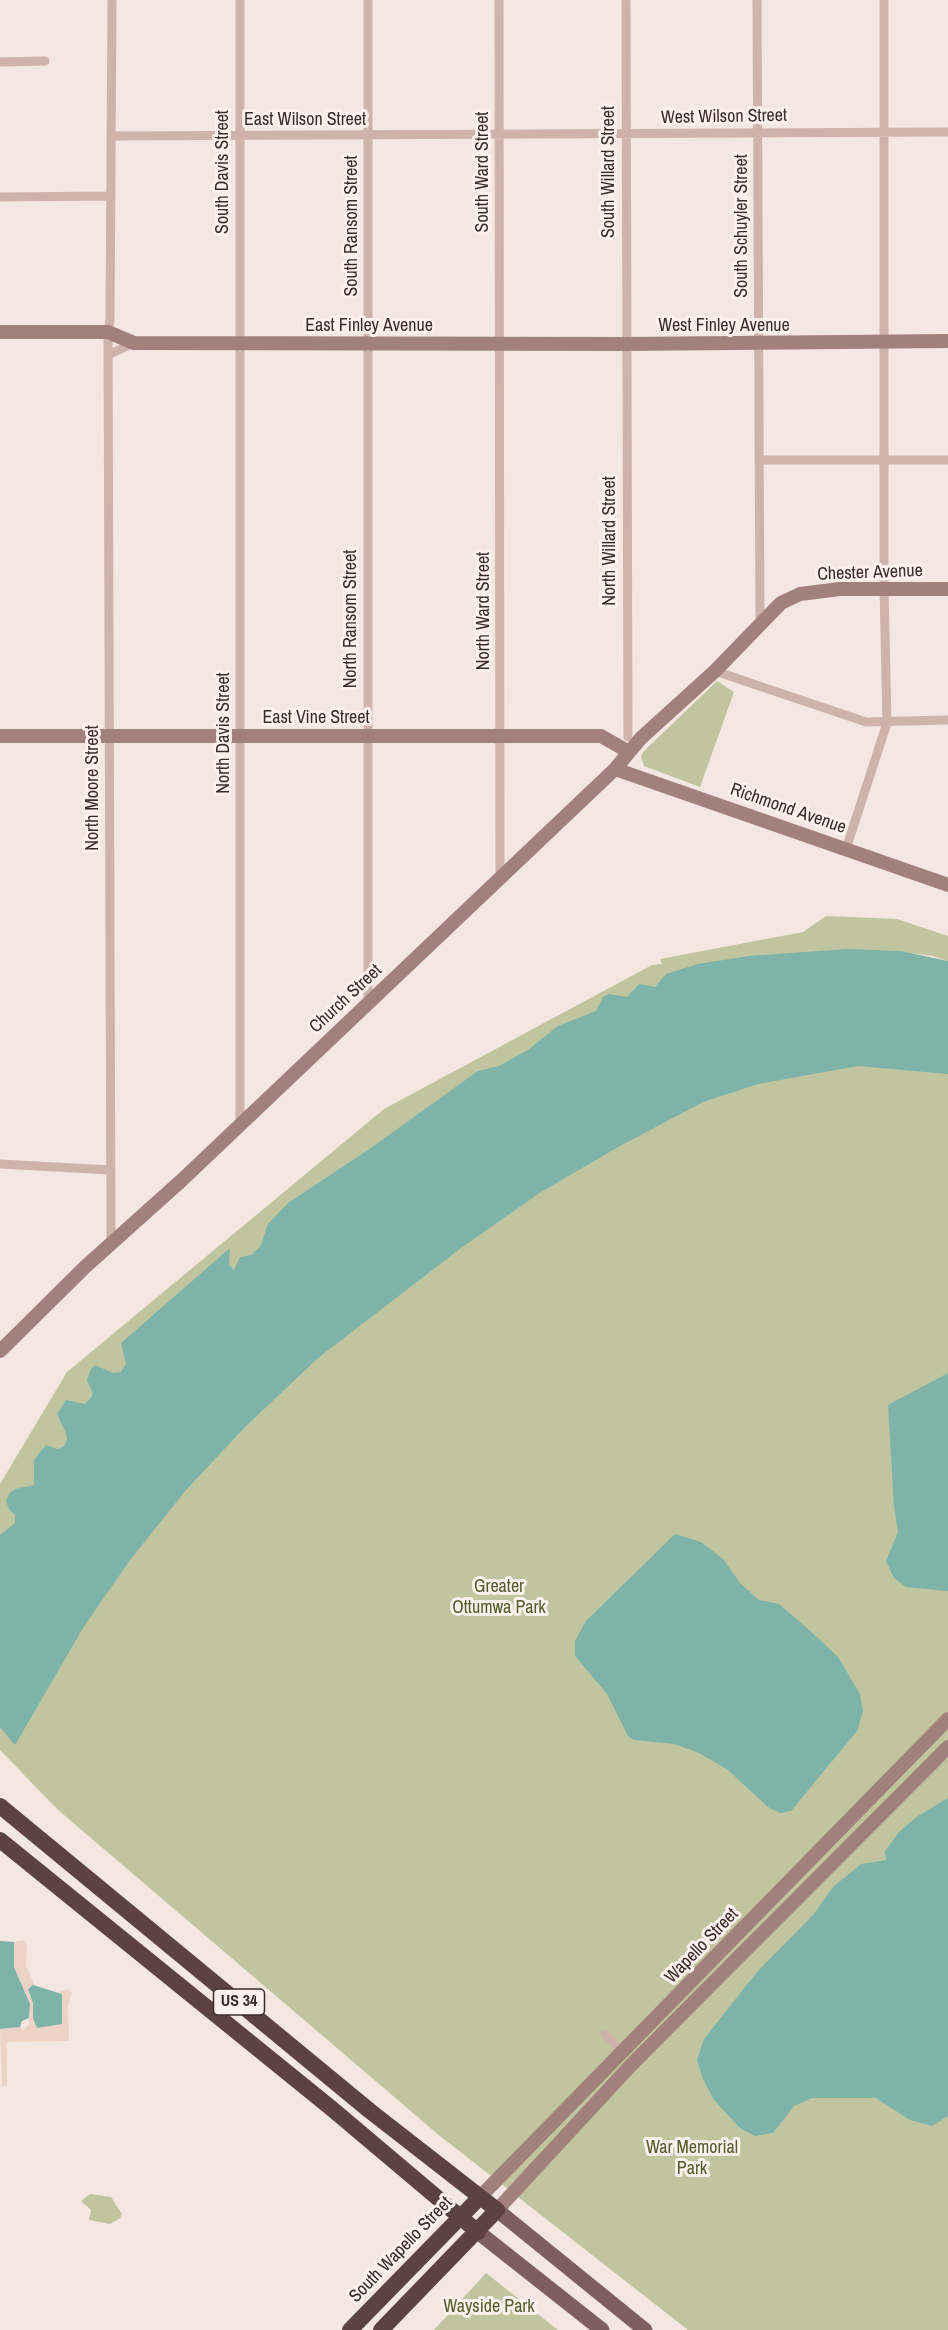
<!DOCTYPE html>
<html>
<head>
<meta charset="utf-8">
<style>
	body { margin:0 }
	canvas { display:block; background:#f4e6e0 }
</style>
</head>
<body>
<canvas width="948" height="2330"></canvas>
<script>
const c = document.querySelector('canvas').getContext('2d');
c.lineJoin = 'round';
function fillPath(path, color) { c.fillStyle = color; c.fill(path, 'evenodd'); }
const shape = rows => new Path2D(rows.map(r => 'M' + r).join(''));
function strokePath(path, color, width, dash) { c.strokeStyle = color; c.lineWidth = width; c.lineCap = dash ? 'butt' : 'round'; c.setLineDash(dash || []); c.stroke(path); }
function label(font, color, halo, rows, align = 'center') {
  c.font = font + ' "Archivo Narrow",sans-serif'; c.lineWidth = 6; c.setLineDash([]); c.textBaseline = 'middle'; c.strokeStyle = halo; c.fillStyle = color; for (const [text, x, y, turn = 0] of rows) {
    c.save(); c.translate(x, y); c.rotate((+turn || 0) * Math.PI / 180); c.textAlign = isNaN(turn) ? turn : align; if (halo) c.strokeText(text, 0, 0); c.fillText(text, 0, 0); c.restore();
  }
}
fillPath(shape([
	[717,681,734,692,700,787,644,766,641,757,643,752],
	[826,916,897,919,948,936,948,961,933,956,887,950,948,966,948,2330,688,2330,440,2136,57,1809,0,1750,0,1484,67,1372,384,1109,652,965,662,964,660,959,803,932],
	[90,2194,111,2197,122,2214,120,2218,110,2224,89,2220,91,2210,81,2201],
	[486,2273,558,2330,434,2330]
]), '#c0c59f');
fillPath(shape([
	[23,1940,27,1946,26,1966,35,1986,28,1989,33,2003,33,2018,37,2023,61,2000,60,1991,69,1989,72,1993,68,2005,69,2041,7,2042,7,2086,2,2086,0,2029,20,2027,23,2030,29,2025,30,2004,14,1967,14,1942]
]), '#edd3c6');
fillPath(shape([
	[847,949,901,951,948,961,948,1074,858,1066,758,1084,703,1102,620,1146,541,1192,461,1248,318,1358,245,1427,186,1490,130,1560,83,1628,15,1745,0,1727,0,1535,15,1523,15,1515,9,1509,6,1501,9,1494,15,1489,34,1485,34,1460,46,1445,58,1449,64,1446,67,1440,66,1433,57,1414,66,1400,85,1404,90,1399,93,1394,87,1380,91,1369,95,1365,113,1373,121,1372,126,1364,121,1343,230,1248,229,1265,234,1270,240,1257,251,1255,260,1247,268,1224,288,1203,368,1150,478,1071,499,1066,528,1050,558,1026,596,1011,603,997,609,994,627,997,639,984,655,987,666,974,698,964,749,956],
	[948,1373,948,1591,906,1587,894,1578,886,1561,898,1532,894,1506,888,1405],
	[675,1534,701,1542,723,1559,740,1583,759,1600,779,1604,817,1637,838,1657,860,1694,863,1711,857,1731,791,1811,780,1813,768,1807,727,1769,697,1752,674,1744,634,1740,628,1736,607,1694,575,1656,575,1641,586,1621],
	[948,1798,948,2116,932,2126,910,2120,876,2098,812,2098,794,2106,773,2133,755,2136,740,2128,714,2100,703,2079,697,2060,704,2039,757,1972,813,1915,833,1887,861,1864,886,1860,885,1851,899,1832,918,1816],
	[0,1941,14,1942,14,1967,30,2004,29,2018,22,2021,20,2027,0,2029],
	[33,1985,62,1994,62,2024,37,2028,33,2018,33,2003,28,1989]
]), '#7db3a9');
strokePath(shape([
	[240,0,240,1123],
	[499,0,500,877],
	[626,0,628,737],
	[757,0,760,623],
	[0,62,45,61],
	[111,136,948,132],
	[0,197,111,196],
	[108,355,134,343],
	[759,460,948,460],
	[715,671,866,722,948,720],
	[846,849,887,723,884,589,884,0],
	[368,1000,368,0],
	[0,1164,111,1170],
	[111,1243,108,332,110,320,112,0],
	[605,2034,623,2053]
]), '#ceb3ab', 9);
strokePath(shape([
	[0,332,108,332,134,343,625,344,948,341],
	[0,736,601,736,629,752],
	[615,769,948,885],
	[0,1351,85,1267,182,1180,615,769,641,738,715,671,781,603,800,594,840,589,948,589],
	[480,2197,948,1719],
	[497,2210,633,2063,948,1747]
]), '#a2817c', 14);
strokePath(shape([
	[497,2210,645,2330],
	[478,2232,602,2330]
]), '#7d5f5b', 15);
strokePath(shape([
	[0,1806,370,2111,497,2210,381,2330],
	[0,1840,331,2108,478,2232],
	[350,2330,480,2197]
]), '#5c4341', 16);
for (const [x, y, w] of [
	[239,2002,51]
]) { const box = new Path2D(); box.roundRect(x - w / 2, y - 13, w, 26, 4.5); c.fillStyle = '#fbf1ed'; c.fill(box); strokePath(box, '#3b2c2a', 1.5); }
label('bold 16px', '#3b2c2a', null, [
	["US 34",239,2002]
]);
label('18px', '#3b2c2a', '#fbf1ed', [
	["West Wilson Street",724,117,-1],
	["East Wilson Street",305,120],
	["South Davis Street",223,172,-90],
	["South Ward Street",483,172,-90],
	["South Willard Street",609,172,-90],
	["South Ransom Street",352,226,-90],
	["South Schuyler Street",742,226,-90],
	["East Finley Avenue",369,326],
	["West Finley Avenue",724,326],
	["North Willard Street",610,541,-90],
	["Chester Avenue",870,573,-2],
	["North Ward Street",484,611,-90],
	["North Ransom Street",351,619,-90],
	["East Vine Street",316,718],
	["North Davis Street",224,733,-90],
	["North Moore Street",93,788,-90],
	["Richmond Avenue",788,809,19],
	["Church Street",346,999,-43],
	["Wapello Street",702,1946,-46],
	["South Wapello Street",401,2250,-46]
]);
label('18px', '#545b2d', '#fbf1ed', [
	["Greater",499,1587],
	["Ottumwa Park",499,1608],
	["War Memorial",692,2148],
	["Park",692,2169],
	["Wayside Park",489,2307]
]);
</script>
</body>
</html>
